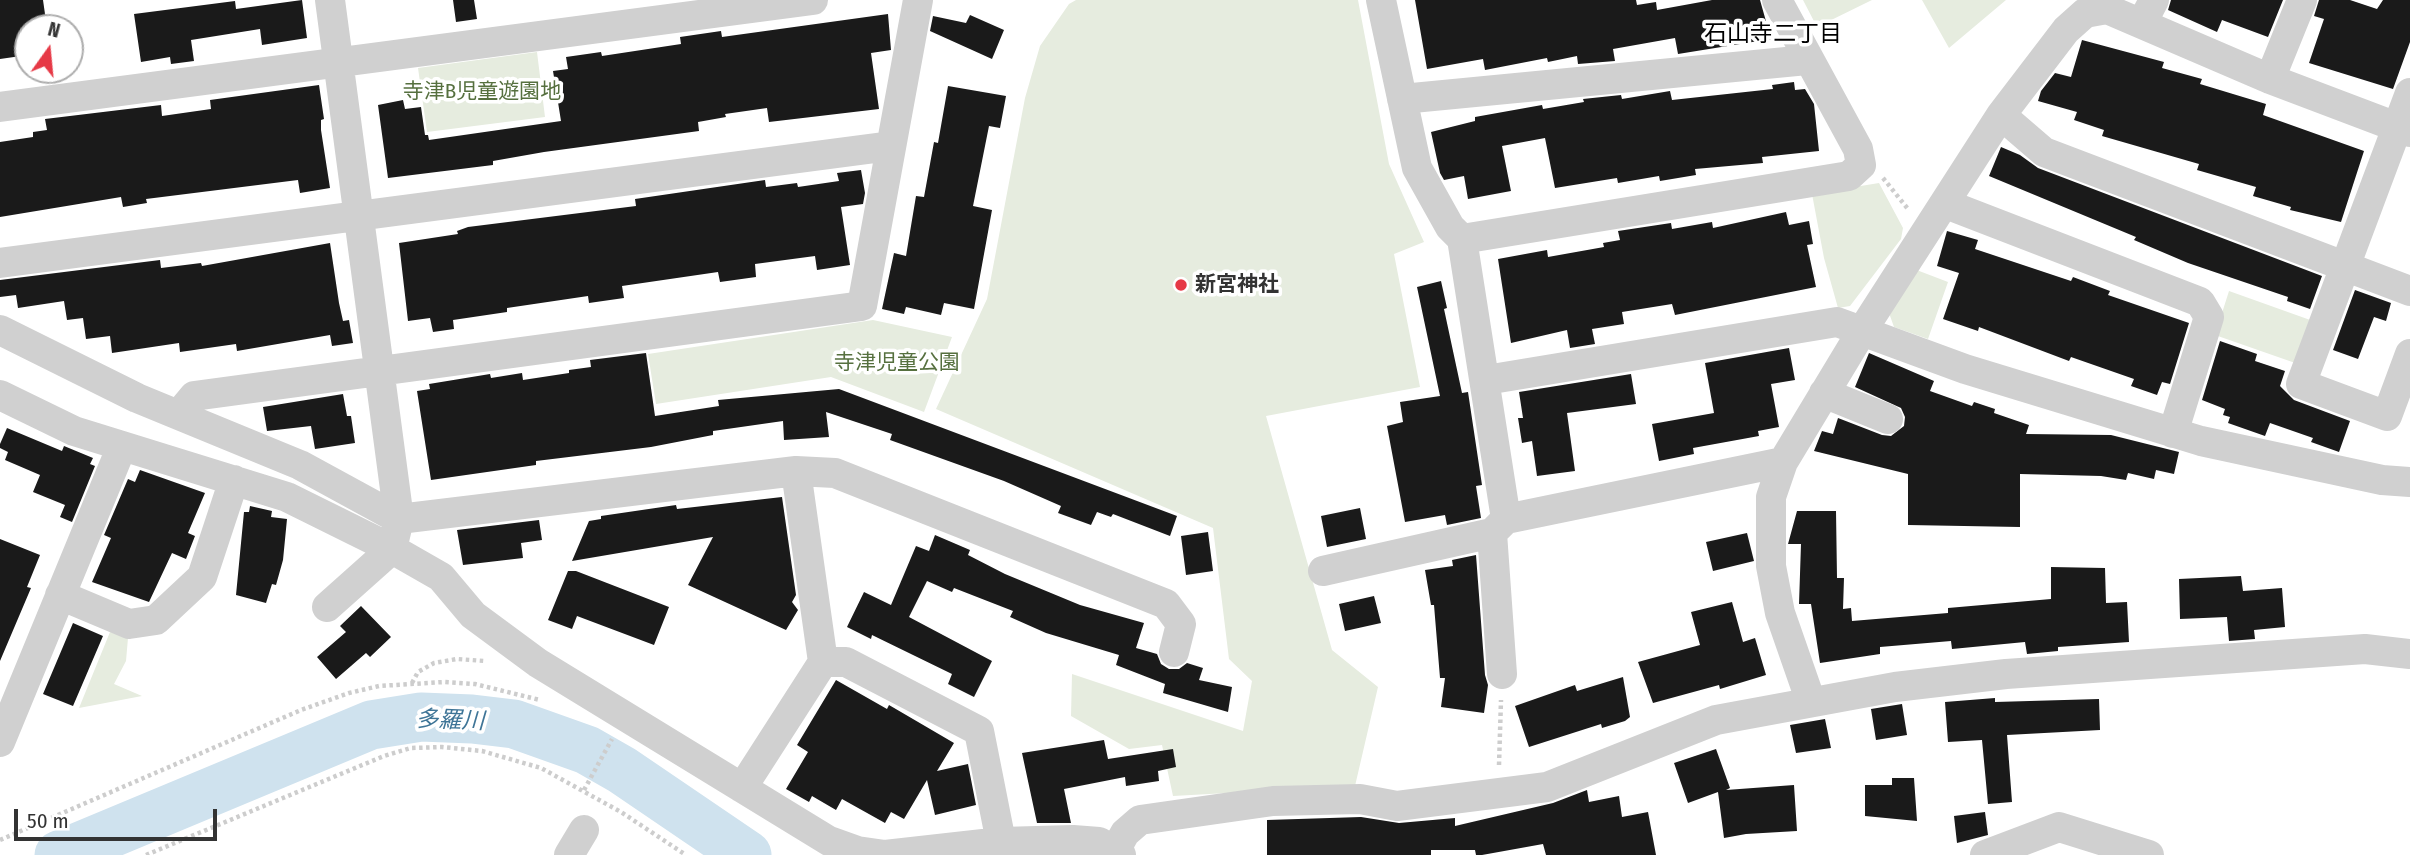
<!DOCTYPE html>
<html>
<head>
<meta charset="utf-8">
<style>
	body { margin:0 }
	#map { position:relative; width:2410px; height:855px; overflow:hidden; background:#fff; font-family:"Fira Sans Condensed",sans-serif }
	canvas { display:block }
	.north { position:absolute; left:14px; top:14px; width:70px; height:70px; box-sizing:border-box; background:#fff; border:2px solid #adadad; border-radius:50%; rotate:15deg; font-size:19px; font-weight:700; line-height:28px; text-align:center; color:#333 }
	.north::after { content:''; display:block; margin:auto; width:24px; height:32px; background:#e63946; clip-path:polygon(50% 0,100% 100%,50% 72%,0 100%) }
	.scale { position:absolute; left:14px; top:809px; width:203px; height:32px; box-sizing:border-box; border:4px solid #333; border-top:0; padding-left:9px; font-size:21px; line-height:24px; white-space:nowrap; color:#333; -webkit-text-stroke:5px #fff; paint-order:stroke }
</style>
</head>
<body>
<div id="map">
<canvas width="2410" height="855"></canvas>
<div class="north">N</div>
<div class="scale">50 m</div>
</div>
<script>
const c = document.querySelector('canvas').getContext('2d');
c.lineJoin = 'round';
function fillPath(path, color) { c.fillStyle = color; c.fill(path, 'evenodd'); }
const shape = rows => new Path2D(rows.map(r => 'M' + r).join(''));
function strokePath(path, color, width, dash) { c.strokeStyle = color; c.lineWidth = width; c.lineCap = dash ? 'butt' : 'round'; c.setLineDash(dash || []); c.stroke(path); }
function label(font, color, halo, rows, align = 'center') {
  c.font = font + ' "Fira Sans Condensed","Noto Sans JP",sans-serif'; c.lineWidth = 7; c.setLineDash([]); c.textBaseline = 'middle'; c.strokeStyle = halo; c.fillStyle = color; for (const [text, x, y, turn = 0] of rows) {
    c.save(); c.translate(x, y); c.rotate((+turn || 0) * Math.PI / 180); c.textAlign = isNaN(turn) ? turn : align; if (halo) c.strokeText(text, 0, 0); c.fillText(text, 0, 0); c.restore();
  }
}
fillPath(shape([
	[1076,0,1358,0,1389,164,1424,242,1394,254,1420,387,1266,416,1332,650,1378,687,1355,786,1173,796,1162,745,1129,749,1071,716,1072,674,1243,731,1252,681,1229,659,1213,528,936,409,987,299,1025,98,1040,46,1069,4],
	[1803,0,1872,0,1817,27],
	[1922,0,2006,0,1949,48],
	[537,52,545,117,427,132,418,68],
	[1879,183,1903,228,1901,239,1850,306,1838,308,1824,258,1812,194],
	[1914,269,1948,282,1928,339,1894,327,1889,313],
	[2229,291,2313,321,2298,364,2215,335],
	[873,320,952,337,924,412,831,377,656,404,648,354],
	[110,632,128,638,126,661,114,684,142,696,79,708]
]), '#e6ecdf');
strokePath(shape([
	[59,855,371,725,421,717,472,719,514,724,587,750,622,770,747,855]
]), '#cfe2ee', 49);
fillPath(shape([
	[0,0,43,0,47,28,28,28,28,55,0,59],
	[302,0,307,38,262,45,260,29,191,40,194,61,171,64,170,57,141,62,134,14,235,1,236,9],
	[453,0,474,0,477,19,456,22],
	[1415,0,1636,0,1637,5,1656,2,1657,10,1712,0,1760,0,1771,39,1678,54,1675,38,1613,49,1615,61,1578,64,1577,56,1548,62,1547,58,1485,70,1483,59,1427,69],
	[2171,0,2283,0,2268,37,2222,20,2217,32,2168,10],
	[2319,0,2350,0,2377,9,2383,0,2410,0,2410,42,2393,89,2309,63,2324,19,2314,16],
	[888,14,891,50,871,53,879,109,769,122,767,108,725,114,726,117,698,122,699,131,544,152,493,161,493,165,388,178,378,105,403,100,405,109,421,107,425,135,428,135,429,140,561,121,553,71,568,69,566,57,601,52,602,56,681,44,680,37,721,31,722,37],
	[970,15,1004,30,992,59,930,31,933,16,966,23],
	[2082,40,2164,62,2162,68,2202,79,2200,84,2266,104,2263,115,2364,151,2341,222,2290,210,2291,207,2253,196,2256,187,2197,170,2199,164,2102,136,2104,130,2074,120,2077,112,2038,101,2041,91,2055,73,2071,77],
	[1794,82,1795,90,1805,89,1814,104,1819,151,1762,157,1763,163,1695,169,1696,175,1660,181,1659,176,1618,183,1617,178,1555,188,1545,138,1502,146,1511,191,1468,199,1464,176,1444,180,1440,173,1431,132,1475,121,1475,117,1542,105,1543,109,1584,102,1583,99,1621,95,1622,99,1670,91,1672,100,1773,89,1772,85],
	[319,85,324,119,321,120,321,130,330,188,300,193,298,180,146,199,147,203,123,207,121,197,0,217,0,142,33,137,33,132,47,130,45,119,161,105,162,116,211,109,210,100],
	[948,86,1006,96,1000,128,989,126,973,206,992,210,974,309,944,303,941,315,906,307,904,314,882,309,894,253,906,256,916,196,924,197,934,142,938,143],
	[2001,147,2020,155,2038,168,2322,276,2310,309,2287,301,2288,297,2188,263,2134,240,2136,237,1989,176],
	[861,170,865,193,863,204,841,207,850,265,817,270,815,256,755,264,756,277,720,282,718,272,622,286,624,298,589,303,588,296,507,308,507,312,453,320,454,329,433,332,430,318,408,321,399,243,458,234,457,231,468,227,636,206,635,199,765,180,766,187,797,183,798,187,839,181,837,173],
	[1786,212,1789,225,1809,221,1813,244,1807,245,1816,287,1675,315,1672,304,1622,312,1624,324,1592,329,1595,344,1570,348,1567,330,1511,343,1498,259,1547,250,1548,257,1604,247,1603,243,1620,240,1618,231,1671,223,1672,229,1712,222,1713,228],
	[1947,231,1978,240,1975,249,2071,281,2073,277,2110,291,2108,295,2189,323,2170,384,2162,382,2157,395,2131,386,2134,379,2071,357,2069,361,1979,327,1978,331,1943,319,1959,273,1937,266],
	[330,243,339,303,343,321,349,320,353,343,332,346,330,335,237,351,236,344,180,352,179,343,112,353,110,336,86,339,83,318,67,320,64,301,18,308,16,295,0,297,0,280,160,260,161,268,201,263,202,266],
	[1441,281,1447,308,1444,309,1462,393,1468,392,1482,485,1476,486,1481,518,1447,525,1445,515,1405,522,1387,426,1403,422,1400,402,1440,396,1417,287],
	[2355,290,2391,303,2386,321,2374,317,2358,359,2333,350],
	[2220,341,2257,354,2255,361,2285,371,2280,386,2294,400,2350,421,2339,452,2311,442,2313,438,2270,423,2265,436,2228,423,2230,417,2223,415,2225,409,2202,400],
	[1789,348,1795,380,1771,384,1779,427,1758,431,1759,436,1693,448,1694,454,1659,461,1652,424,1714,413,1705,363],
	[646,353,655,416,719,406,718,400,839,389,1177,516,1170,536,1113,514,1111,517,1097,512,1091,525,1058,513,1061,506,1004,481,890,440,892,434,826,412,829,437,784,440,783,421,713,431,713,435,651,447,536,461,536,465,431,480,417,391,430,389,429,384,490,374,491,378,522,373,523,380,569,373,569,370,591,367,590,360],
	[1869,353,1934,381,1930,391,1972,406,1974,402,1995,409,1994,413,2029,425,2026,434,2111,435,2179,452,2174,474,2156,470,2154,479,2128,473,2126,480,2101,476,2020,474,2020,527,1908,525,1908,474,1814,451,1822,431,1833,434,1838,418,1882,435,1891,436,1904,426,1905,417,1901,408,1855,387],
	[1631,374,1636,404,1567,413,1575,471,1537,476,1532,441,1522,443,1518,418,1523,418,1519,392],
	[343,394,347,416,351,416,355,443,315,449,311,426,267,431,263,407],
	[7,428,62,451,64,446,93,458,90,464,95,466,72,522,60,517,65,505,33,492,40,475,5,460,8,452,0,448,0,444],
	[140,470,205,493,188,533,195,536,186,559,172,553,149,602,92,582,111,538,104,535,128,479,135,482],
	[782,497,796,595,792,602,798,610,786,630,688,585,713,537,572,561,589,521,601,519,601,516,676,505,677,509],
	[250,506,272,511,271,517,287,519,283,560,276,585,272,584,266,603,236,595,244,512,249,512],
	[1360,508,1366,539,1327,547,1321,516],
	[1797,511,1836,511,1837,578,1844,578,1843,609,1851,608,1852,621,1948,613,1948,608,2051,599,2051,567,2105,568,2106,603,2127,602,2129,642,2058,647,2058,651,2027,654,2025,642,1952,649,1951,641,1880,647,1880,654,1820,663,1811,604,1799,604,1801,544,1788,544],
	[539,520,542,540,521,543,523,558,463,565,457,530],
	[1208,532,1213,571,1186,575,1181,536],
	[1747,533,1754,561,1713,571,1706,542],
	[935,535,970,550,968,555,1005,574,1080,605,1144,623,1136,648,1157,654,1161,664,1169,669,1179,669,1187,663,1203,668,1199,680,1232,687,1228,712,1163,693,1165,684,1116,665,1119,655,1046,633,1010,617,1013,611,954,588,952,592,927,581,909,617,992,661,974,697,948,684,952,674,872,635,871,639,847,627,864,592,891,605,916,546,929,551],
	[0,539,40,555,27,587,31,588,0,661],
	[1476,555,1485,675,1488,685,1484,713,1441,707,1445,678,1440,678,1434,605,1431,605,1425,570,1453,566,1452,560],
	[568,571,576,571,669,607,654,645,577,616,572,629,548,620],
	[2241,576,2243,591,2282,588,2285,627,2254,630,2255,639,2229,641,2227,617,2180,619,2179,579],
	[1374,596,1381,623,1345,631,1339,604],
	[1732,602,1743,642,1755,638,1766,675,1720,689,1719,685,1653,703,1638,662,1700,645,1691,612],
	[361,606,391,637,370,657,366,653,336,679,317,657,346,632,340,626],
	[73,623,103,636,73,706,43,694],
	[1623,677,1630,717,1625,721,1602,728,1601,724,1529,747,1515,706,1575,685,1577,691],
	[836,680,887,709,889,705,954,743,937,771,968,764,976,805,935,815,927,780,904,819,891,812,885,823,842,799,836,810,812,796,809,802,786,789,808,752,797,745],
	[1995,698,1995,702,2099,699,2100,730,2007,735,2012,802,1988,804,1982,740,1948,742,1945,702],
	[1902,704,1907,735,1876,740,1871,709],
	[1825,719,1831,748,1796,753,1790,725],
	[1104,740,1108,759,1173,749,1176,767,1158,771,1159,781,1126,786,1125,777,1064,789,1071,823,1037,823,1022,753],
	[1716,749,1730,788,1726,790,1794,785,1797,831,1746,834,1724,838,1718,792,1688,803,1674,763],
	[1892,778,1914,778,1917,821,1865,816,1865,785,1892,785],
	[1587,790,1589,802,1619,796,1622,817,1648,812,1656,855,1546,855,1543,844,1482,855,1476,855,1475,850,1431,850,1431,855,1267,855,1267,820,1361,817,1399,823,1455,818,1455,826,1553,803],
	[1985,812,1988,835,1957,843,1954,816]
]), '#1a1a1a');
strokePath(shape([
	[1883,178,1908,209],
	[412,683,418,672,434,663,457,659,485,661],
	[1499,765,1501,700],
	[584,790,612,739],
	[0,840,301,710,349,693,379,686,444,682,475,684,540,700],
	[146,855,384,756,411,748,442,747,482,751,541,768,621,812,686,855]
]), '#cdcdcd', 4.5, [3.5, 3.5]);
strokePath(shape([
	[1381,0,1417,168,1450,227,1462,239,1506,519,1783,462],
	[2142,23,2154,0],
	[2270,79,2302,0],
	[2410,93,2301,384,2387,416,2410,354],
	[1402,99,1807,60],
	[0,107,813,0],
	[2001,115,2044,152,2410,291],
	[1946,204,2200,302,2209,317,2173,433],
	[1462,239,1849,176,1861,165,1858,149,1777,0],
	[0,263,891,146],
	[0,330,137,398,300,465,399,519,796,471,835,473,1166,604,1181,624,1174,652],
	[1486,380,1837,322,1965,369,2201,441,2382,480,2410,482],
	[1824,393,1888,419],
	[0,395,74,431,287,497,392,549,441,577,473,615,538,663,829,841,857,851,885,855,1001,842,1073,840,1099,842,1121,855],
	[179,414,194,396,862,306,918,0],
	[1492,533,1502,674],
	[1323,571,1492,533,1506,519],
	[60,595,129,624,156,620,202,577,234,480],
	[327,607,392,549,399,519,330,0],
	[823,662,846,662,979,731,1001,842],
	[1811,702,1780,613,1771,566,1771,497,1783,462,1862,331,2001,115,2066,30,2085,13,2107,9,2270,79,2410,132],
	[0,742,122,446],
	[742,788,823,662,796,471],
	[1116,849,1125,833,1140,820,1273,801,1360,799,1397,806,1547,787,1716,720,1895,687,2006,674,2365,649,2410,654],
	[569,855,584,830],
	[1985,855,2059,827,2149,855]
]), '#d0d0d0', 30);
for (const [x, y, r, color] of [
	[1181,285,7,"#e63946"]
]) { const dot = new Path2D(); dot.arc(x, y, r, 0, 2 * Math.PI); c.fillStyle = color; c.fill(dot); strokePath(dot, '#fff', 2.5); }
label('21px', '#56703f', '#fff', [
	["寺津B児童遊園地",482,92],
	["寺津児童公園",897,363]
]);
label('bold 21px', '#333', '#fff', [
	["新宮神社",1195,285]
], 'left');
label('23px', '#000', '#fff', [
	["石山寺二丁目",1773,35]
]);
label('italic 23px', '#3f7597', '#fff', [
	["多羅川",450,721,2]
]);
</script>
</body>
</html>
